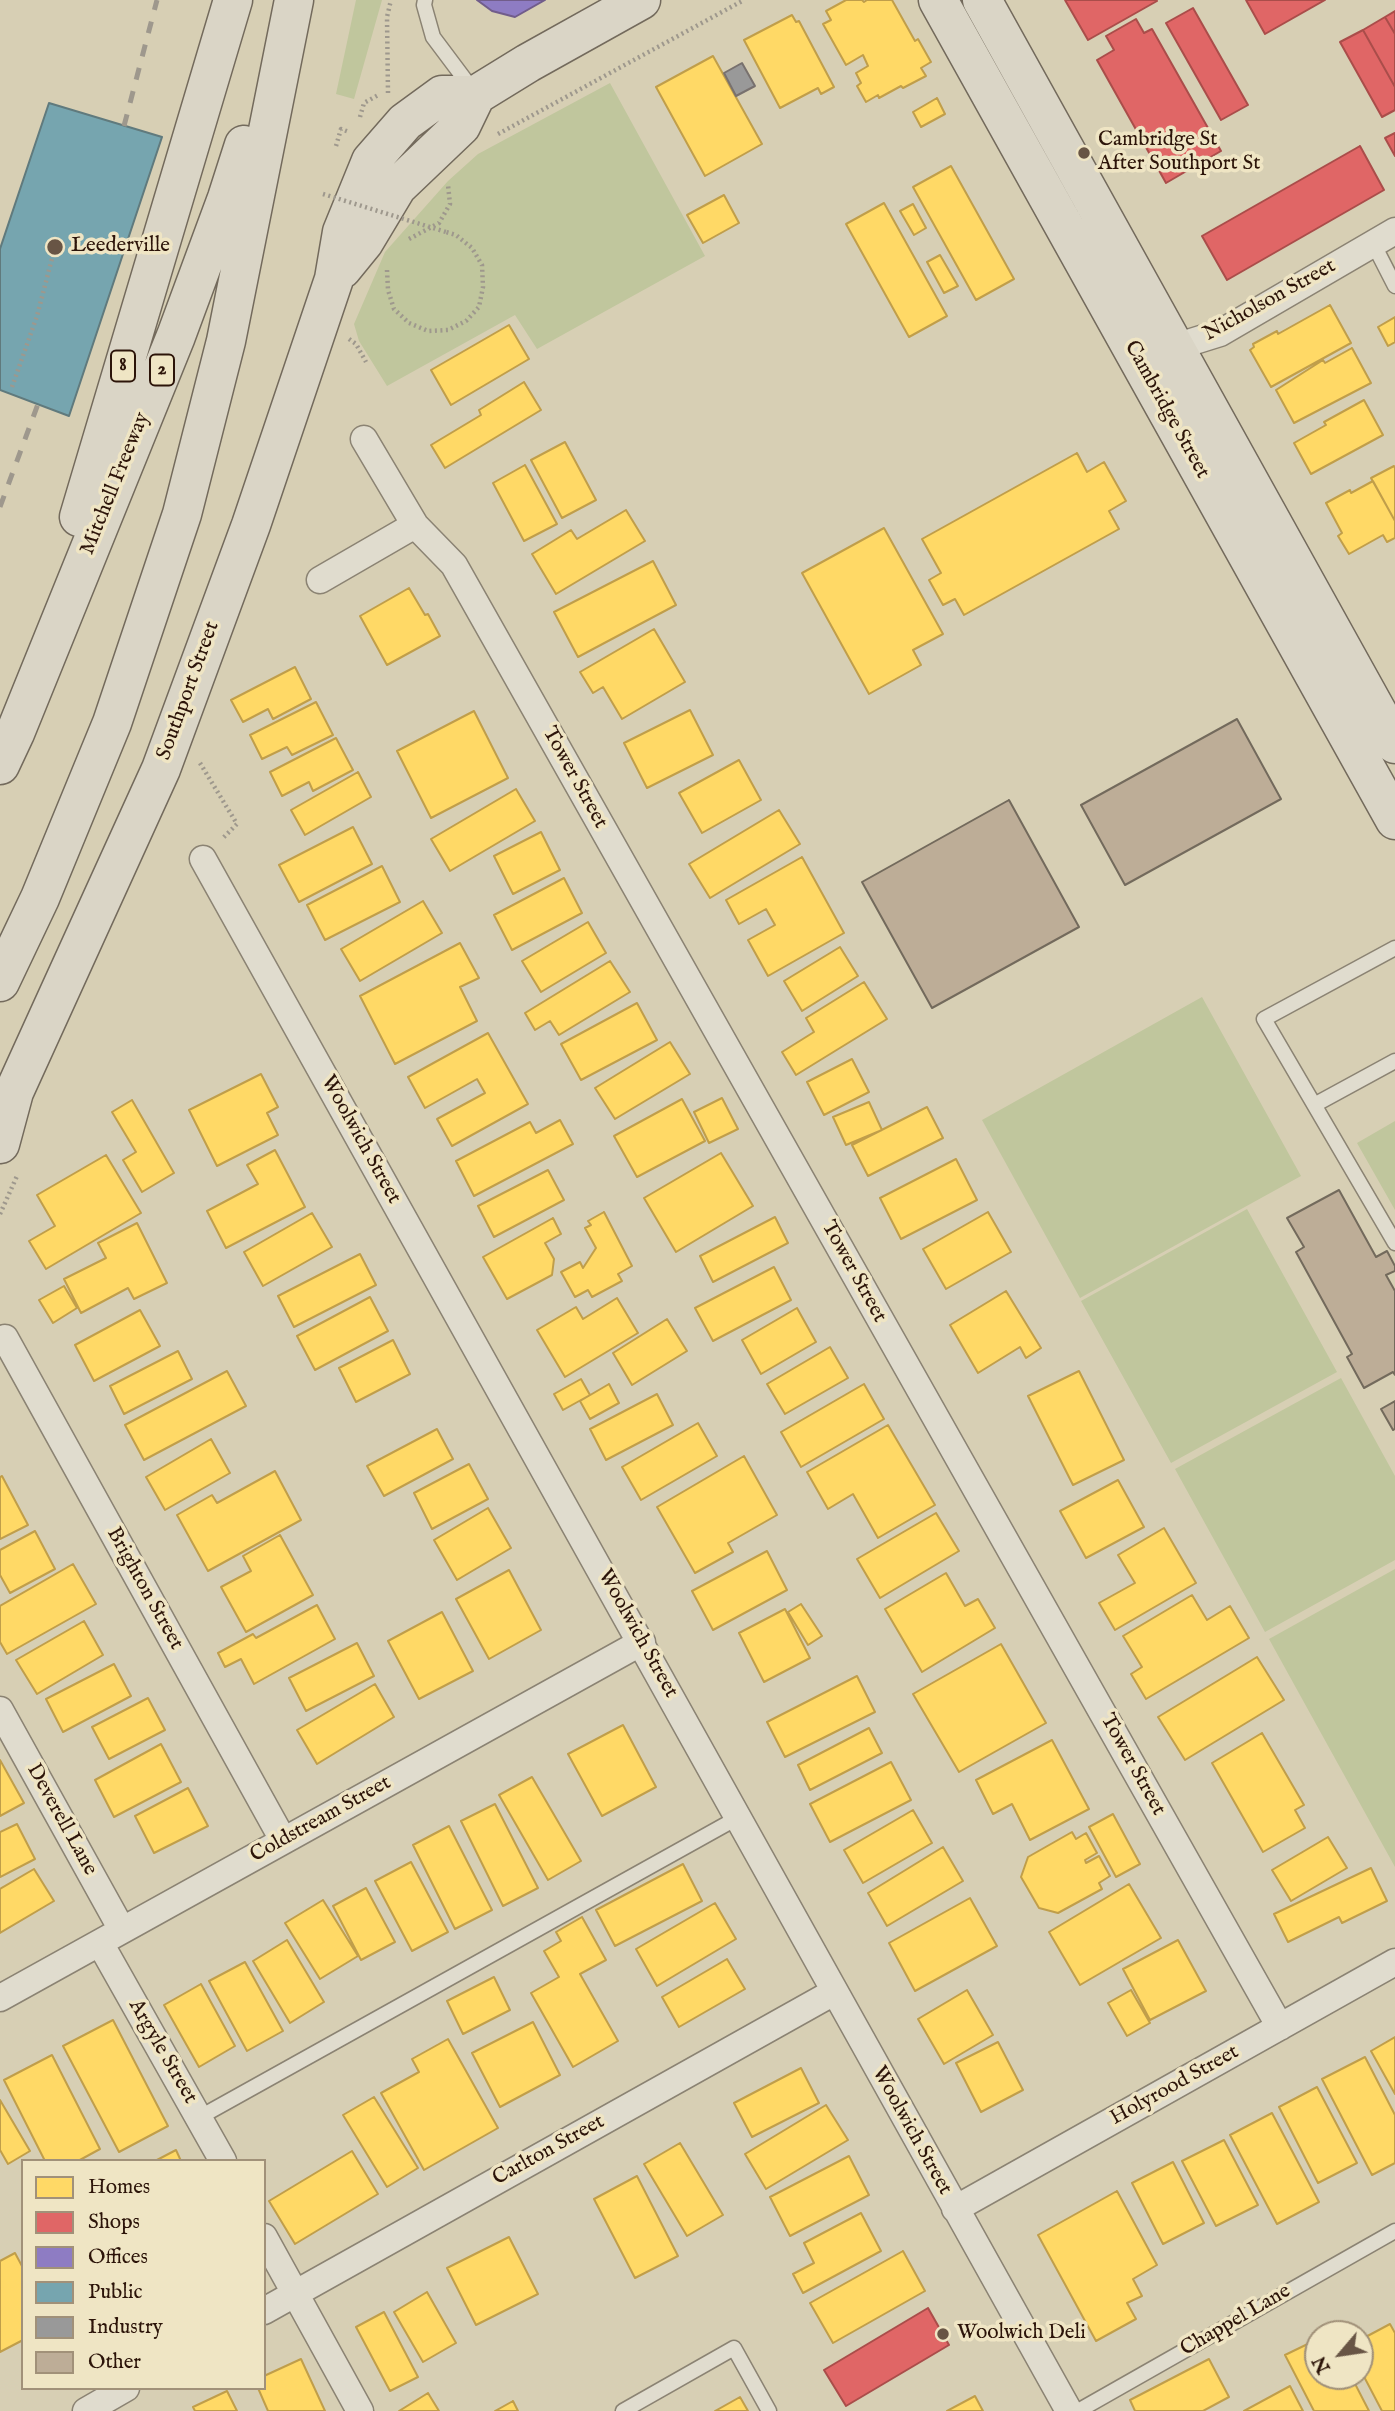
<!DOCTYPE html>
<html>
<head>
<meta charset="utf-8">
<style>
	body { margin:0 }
	#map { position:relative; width:1395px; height:2411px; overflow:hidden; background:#d7cfb4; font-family:"IM FELL English",serif }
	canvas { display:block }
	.legend { position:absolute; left:21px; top:2159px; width:245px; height:231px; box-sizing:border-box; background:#efe5c4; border:2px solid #a19179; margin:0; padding:9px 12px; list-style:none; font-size:21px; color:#2c1409 }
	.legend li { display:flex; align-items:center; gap:14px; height:35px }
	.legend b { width:35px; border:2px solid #a19179 }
	.north { position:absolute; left:1304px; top:2320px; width:70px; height:70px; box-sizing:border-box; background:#efe5c4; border:2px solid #a19179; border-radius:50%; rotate:241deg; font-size:19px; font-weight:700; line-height:28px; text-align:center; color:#2c1409 }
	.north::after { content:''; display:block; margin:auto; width:24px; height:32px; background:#685545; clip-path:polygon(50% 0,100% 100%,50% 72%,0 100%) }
</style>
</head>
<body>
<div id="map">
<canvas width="1395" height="2411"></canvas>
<ul class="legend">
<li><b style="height:19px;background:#ffd966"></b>Homes</li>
<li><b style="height:19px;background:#e06666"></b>Shops</li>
<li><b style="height:19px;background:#8e7cc3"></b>Offices</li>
<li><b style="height:19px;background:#76a5af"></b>Public</li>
<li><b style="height:19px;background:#999"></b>Industry</li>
<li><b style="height:19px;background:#bdad97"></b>Other</li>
</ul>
<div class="north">N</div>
</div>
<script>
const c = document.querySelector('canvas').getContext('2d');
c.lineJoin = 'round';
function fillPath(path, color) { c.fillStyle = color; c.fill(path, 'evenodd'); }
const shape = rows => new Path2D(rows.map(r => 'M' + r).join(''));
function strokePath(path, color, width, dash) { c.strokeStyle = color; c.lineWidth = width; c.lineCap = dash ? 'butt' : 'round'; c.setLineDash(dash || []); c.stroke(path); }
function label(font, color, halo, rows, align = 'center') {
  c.font = font + ' "IM FELL English",serif'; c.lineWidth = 7; c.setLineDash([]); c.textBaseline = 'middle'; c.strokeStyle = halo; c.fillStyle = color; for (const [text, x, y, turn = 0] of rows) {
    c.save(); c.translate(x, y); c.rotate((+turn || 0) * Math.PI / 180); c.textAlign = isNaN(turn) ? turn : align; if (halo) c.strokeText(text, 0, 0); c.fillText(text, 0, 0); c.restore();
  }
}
fillPath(shape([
	[356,0,382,0,354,99,336,94],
	[610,83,705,256,537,349,515,315,387,386,359,341,354,324,385,252,448,181,478,154],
	[1202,997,1301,1176,1080,1298,982,1120],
	[1395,1121,1395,1210,1357,1143],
	[1247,1209,1337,1372,1171,1463,1081,1301],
	[1341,1378,1395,1476,1395,1560,1265,1632,1175,1469],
	[1395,1569,1395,1867,1269,1639]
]), '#c0c69d');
const homes = shape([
	[846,0,862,0,864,2,867,0,892,0,915,41,918,39,931,62,921,68,926,76,903,88,901,86,879,98,878,95,866,102,857,86,861,83,856,73,868,66,863,55,846,65,823,24,831,20,826,11,846,0],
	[792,15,796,22,799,21,834,87,821,94,818,88,780,108,744,40,792,15],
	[713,56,762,144,705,176,656,87,713,56],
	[937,98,945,114,921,127,913,112,937,98],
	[951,166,1014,279,976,300,913,187,951,166],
	[724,195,739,223,703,243,687,215,724,195],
	[884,203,947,316,909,337,846,224,884,203],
	[913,204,926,228,914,235,900,211,913,204],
	[940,255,958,286,944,293,927,262,940,255],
	[1330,305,1351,343,1271,387,1250,350,1254,347,1253,344,1277,331,1278,334,1330,305],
	[1395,317,1395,342,1388,346,1378,327,1395,317],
	[509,325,529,359,451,405,431,370,509,325],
	[1352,348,1371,383,1294,423,1276,390,1323,360,1325,363,1352,348],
	[524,382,541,410,445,468,431,445,481,415,479,410,524,382],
	[1364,400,1383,435,1311,474,1294,443,1326,425,1324,422,1364,400],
	[565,442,596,500,562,518,531,460,565,442],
	[1077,453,1087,472,1104,462,1126,501,1109,511,1119,529,964,615,955,599,943,605,929,580,941,573,922,539,1077,453],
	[525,465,557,524,524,541,493,483,525,465],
	[1394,466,1395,468,1395,521,1371,478,1394,466],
	[1373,481,1395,521,1395,538,1387,542,1383,535,1349,554,1338,536,1342,533,1326,503,1350,490,1351,493,1373,481],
	[626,510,645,541,556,594,532,554,571,530,577,539,626,510],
	[884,528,943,634,913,650,921,665,869,694,802,573,884,528],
	[653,561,676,605,578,657,554,612,653,561],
	[409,588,425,615,428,614,440,636,387,665,360,616,409,588],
	[654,629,685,682,622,719,603,687,593,693,580,672,654,629],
	[295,667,311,699,273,719,268,709,243,722,231,700,295,667],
	[316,702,333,735,292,755,287,747,262,759,250,735,316,702],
	[690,710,713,755,647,788,624,743,690,710],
	[474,711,508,778,431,818,397,751,474,711],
	[336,738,353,770,313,791,309,782,282,796,270,772,336,738],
	[739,760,761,800,702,833,679,793,739,760],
	[358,772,371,797,305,835,291,810,358,772],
	[516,789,535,821,450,871,431,839,516,789],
	[779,810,800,844,710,898,689,864,779,810],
	[353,827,372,864,299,902,279,865,353,827],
	[541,832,560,870,513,894,494,856,541,832],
	[802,857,844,933,768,976,748,940,775,925,766,909,739,924,726,900,802,857],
	[382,866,400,902,325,940,307,905,382,866],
	[564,878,582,913,512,950,494,915,564,878],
	[423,901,442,933,360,981,341,949,423,901],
	[588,922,606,953,541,992,522,961,588,922],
	[460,943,479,978,460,987,477,1021,395,1064,360,996,460,943],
	[840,947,858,976,802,1011,784,981,840,947],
	[610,961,630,992,559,1035,550,1021,535,1030,525,1013,610,961],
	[864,982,887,1019,796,1075,782,1052,814,1032,806,1018,864,982],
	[637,1003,657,1040,581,1080,561,1044,637,1003],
	[488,1033,528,1104,452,1146,437,1119,485,1093,477,1079,425,1108,408,1077,488,1033],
	[670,1042,690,1074,615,1119,595,1088,670,1042],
	[852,1059,869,1092,824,1115,807,1082,852,1059],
	[261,1074,278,1107,267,1113,278,1135,217,1166,189,1110,261,1074],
	[722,1098,738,1129,709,1143,694,1112,722,1098],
	[682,1099,705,1141,637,1177,614,1136,682,1099],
	[132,1100,174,1173,142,1192,123,1160,136,1152,112,1112,132,1100],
	[869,1102,882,1130,846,1145,833,1117,869,1102],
	[927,1107,943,1138,868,1176,852,1145,927,1107],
	[560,1120,573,1144,474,1196,456,1161,530,1122,536,1133,560,1120],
	[275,1150,305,1207,226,1248,207,1211,258,1184,247,1165,275,1150],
	[721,1153,753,1206,676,1252,644,1198,721,1153],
	[106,1155,141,1213,46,1269,29,1241,55,1226,37,1195,106,1155],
	[956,1159,977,1200,901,1239,880,1198,956,1159],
	[548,1170,564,1200,494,1237,478,1206,548,1170],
	[604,1212,632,1266,618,1274,622,1281,592,1297,588,1290,575,1297,561,1272,580,1262,583,1268,596,1248,585,1228,591,1225,588,1221,604,1212],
	[988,1212,1011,1252,946,1289,923,1249,988,1212],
	[312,1213,332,1247,263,1286,244,1252,312,1213],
	[775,1217,788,1243,713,1282,700,1256,775,1217],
	[553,1218,561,1234,545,1243,554,1259,552,1275,507,1299,483,1257,553,1218],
	[137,1223,167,1283,134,1299,128,1288,81,1313,64,1279,106,1258,98,1243,137,1223],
	[360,1254,376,1285,294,1327,278,1296,360,1254],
	[774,1267,791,1300,713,1341,695,1308,774,1267],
	[64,1286,77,1308,53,1323,39,1300,64,1286],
	[1006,1291,1041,1348,1026,1358,1020,1347,978,1373,950,1325,1006,1291],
	[370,1297,388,1331,315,1370,297,1336,370,1297],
	[617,1298,638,1333,565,1377,537,1330,576,1307,583,1319,617,1298],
	[797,1308,816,1342,761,1374,742,1340,797,1308],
	[140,1310,160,1346,94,1381,75,1345,140,1310],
	[667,1319,687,1351,632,1385,613,1353,667,1319],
	[393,1340,410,1374,356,1402,339,1368,393,1340],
	[830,1347,848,1378,785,1414,767,1384,830,1347],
	[178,1351,192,1379,124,1414,110,1386,178,1351],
	[227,1371,246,1406,144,1460,125,1425,227,1371],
	[1079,1371,1124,1460,1073,1485,1028,1396,1079,1371],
	[581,1379,590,1395,563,1410,554,1394,581,1379],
	[609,1384,619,1403,590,1419,580,1401,609,1384],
	[864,1384,884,1419,801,1467,781,1432,864,1384],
	[657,1394,673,1425,606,1460,590,1429,657,1394],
	[698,1423,717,1456,641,1500,622,1467,698,1423],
	[888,1425,935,1505,878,1538,853,1494,828,1509,807,1472,888,1425],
	[437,1429,453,1459,384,1496,367,1466,437,1429],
	[211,1439,230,1473,165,1510,146,1477,211,1439],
	[744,1456,777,1515,728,1543,733,1552,695,1573,657,1507,744,1456],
	[469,1464,488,1499,432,1529,414,1493,469,1464],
	[275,1471,301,1520,208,1571,177,1515,212,1495,217,1503,275,1471],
	[2,1476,28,1525,0,1539,0,1477,2,1476],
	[1118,1480,1144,1527,1086,1558,1060,1511,1118,1480],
	[488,1508,511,1548,457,1580,434,1540,488,1508],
	[936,1513,959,1551,880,1598,857,1559,936,1513],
	[1164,1528,1196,1583,1115,1630,1099,1603,1135,1583,1118,1555,1164,1528],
	[35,1531,55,1569,10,1593,0,1575,0,1550,35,1531],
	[280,1535,313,1595,246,1632,221,1587,251,1571,243,1556,280,1535],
	[767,1551,787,1590,713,1630,692,1591,767,1551],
	[73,1564,96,1604,7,1654,0,1642,0,1606,73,1564],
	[509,1570,541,1630,489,1659,456,1599,509,1570],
	[946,1573,965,1606,978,1599,995,1628,922,1672,885,1609,946,1573],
	[1192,1595,1207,1620,1230,1606,1249,1638,1146,1699,1131,1674,1142,1667,1123,1636,1192,1595],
	[801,1604,822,1636,808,1645,788,1612,801,1604],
	[317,1605,335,1639,254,1684,241,1659,225,1667,218,1653,253,1634,256,1638,317,1605],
	[785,1609,810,1658,764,1682,739,1633,785,1609],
	[442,1612,473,1671,419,1699,388,1641,442,1612],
	[84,1621,103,1655,37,1694,16,1660,84,1621],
	[357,1643,374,1676,306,1711,289,1678,357,1643],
	[1001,1644,1046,1723,959,1772,913,1694,1001,1644],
	[1257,1657,1284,1700,1185,1760,1158,1717,1257,1657],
	[114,1664,131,1696,63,1732,46,1699,114,1664],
	[857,1676,875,1712,785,1757,767,1722,857,1676],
	[375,1684,394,1717,317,1764,297,1730,375,1684],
	[148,1698,165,1730,109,1759,92,1727,148,1698],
	[623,1725,656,1787,602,1816,568,1754,623,1725],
	[869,1728,882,1753,810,1790,798,1765,869,1728],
	[1262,1733,1304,1805,1295,1810,1305,1828,1263,1852,1212,1763,1262,1733],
	[1052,1740,1089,1809,1030,1840,1012,1804,993,1814,976,1780,1052,1740],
	[161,1744,181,1782,114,1817,95,1780,161,1744],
	[0,1760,24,1803,0,1816,0,1760],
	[891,1762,911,1800,830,1842,810,1804,891,1762],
	[532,1777,581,1861,548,1880,499,1795,532,1777],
	[188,1788,208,1826,154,1853,135,1816,188,1788],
	[495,1804,538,1888,503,1906,461,1821,495,1804],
	[913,1810,932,1843,863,1883,844,1850,913,1810],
	[1113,1814,1140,1864,1116,1877,1089,1827,1113,1814],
	[17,1824,35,1859,0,1877,0,1832,17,1824],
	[449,1826,492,1910,455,1929,413,1845,449,1826],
	[1072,1832,1076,1839,1086,1833,1097,1853,1085,1860,1086,1863,1099,1856,1110,1876,1099,1883,1102,1889,1058,1913,1039,1908,1021,1877,1028,1857,1072,1832],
	[1328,1837,1347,1868,1291,1901,1272,1870,1328,1837],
	[943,1847,963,1881,887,1926,868,1893,943,1847],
	[411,1862,448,1932,412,1951,375,1881,411,1862],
	[683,1864,702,1901,615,1946,596,1910,683,1864],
	[1371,1868,1387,1901,1342,1923,1339,1917,1288,1942,1274,1914,1371,1868],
	[34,1869,54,1901,0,1933,0,1889,34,1869],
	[1129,1884,1161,1938,1080,1985,1049,1932,1129,1884],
	[366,1888,395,1942,361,1960,333,1906,366,1888],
	[970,1898,997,1946,915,1991,889,1943,970,1898],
	[323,1900,358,1956,320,1979,285,1923,323,1900],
	[715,1903,736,1939,657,1986,636,1949,715,1903],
	[582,1917,606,1960,580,1974,618,2041,573,2067,531,1993,559,1977,544,1951,561,1941,556,1932,582,1917],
	[287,1940,324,2002,290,2023,253,1961,287,1940],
	[1178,1940,1206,1991,1150,2020,1123,1969,1178,1940],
	[727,1959,745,1989,679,2027,662,1997,727,1959],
	[245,1962,283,2031,247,2051,209,1981,245,1962],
	[494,1977,510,2010,463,2034,447,2001,494,1977],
	[201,1984,235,2046,199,2067,164,2005,201,1984],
	[967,1990,993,2035,944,2064,918,2019,967,1990],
	[1131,1990,1150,2023,1127,2036,1108,2003,1131,1990],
	[113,2020,168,2126,119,2152,63,2046,113,2020],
	[533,2022,560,2075,500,2107,472,2053,533,2022],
	[1395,2037,1395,2094,1371,2051,1395,2037],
	[448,2039,498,2128,424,2170,381,2093,419,2072,412,2059,448,2039],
	[998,2042,1023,2090,981,2112,956,2063,998,2042],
	[52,2055,100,2149,78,2161,45,2161,4,2080,52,2055],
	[1365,2057,1395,2115,1395,2163,1372,2175,1322,2079,1365,2057],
	[801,2068,819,2103,752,2137,734,2103,801,2068],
	[1317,2087,1357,2163,1318,2183,1279,2107,1317,2087],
	[374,2097,418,2168,387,2187,343,2115,374,2097],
	[0,2100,30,2151,8,2164,0,2150,0,2100],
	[826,2105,848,2140,766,2189,745,2154,826,2105],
	[1272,2113,1319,2202,1277,2224,1230,2135,1272,2113],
	[1224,2140,1258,2205,1216,2226,1182,2161,1224,2140],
	[680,2143,723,2215,687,2236,644,2164,680,2143],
	[176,2150,181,2161,155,2161,176,2150],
	[352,2151,378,2194,295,2244,269,2201,352,2151],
	[849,2156,869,2195,790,2236,770,2197,849,2156],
	[1173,2162,1204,2223,1163,2244,1132,2183,1173,2162],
	[637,2176,678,2256,635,2278,594,2199,637,2176],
	[1117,2191,1157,2265,1133,2279,1142,2296,1127,2303,1136,2319,1096,2341,1038,2235,1117,2191],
	[861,2213,881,2251,803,2293,793,2274,814,2263,804,2243,861,2213],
	[509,2237,538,2294,476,2325,447,2268,509,2237],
	[903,2251,925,2291,833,2343,810,2303,903,2251],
	[15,2253,23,2268,23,2340,0,2352,0,2261,15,2253],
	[427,2292,456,2343,423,2362,394,2312,427,2292],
	[384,2312,418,2377,390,2391,356,2327,384,2312],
	[1390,2324,1395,2333,1395,2411,1382,2411,1360,2369,1360,2340,1390,2324],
	[1318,2339,1318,2376,1351,2376,1369,2411,1314,2411,1285,2355,1318,2339],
	[301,2359,325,2411,268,2411,258,2388,264,2388,264,2376,301,2359],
	[1209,2359,1229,2397,1203,2411,1135,2411,1130,2400,1209,2359],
	[1290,2386,1303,2411,1244,2411,1290,2386],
	[227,2391,237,2411,195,2411,193,2407,227,2391],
	[428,2393,439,2411,399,2411,428,2393],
	[975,2396,983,2411,947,2411,975,2396],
	[740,2397,748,2411,715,2411,740,2397],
	[513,2401,518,2411,495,2411,513,2401]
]);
fillPath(homes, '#ffd966');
strokePath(homes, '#c09e4a', 2);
const shops = shape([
	[1065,0,1156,0,1157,1,1088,40,1065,0],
	[1246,0,1325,0,1265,34,1246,0],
	[1193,8,1248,105,1221,120,1166,23,1193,8],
	[1395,11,1395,34,1385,17,1395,11],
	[1385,17,1395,34,1395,87,1363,30,1385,17],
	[1136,19,1144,33,1152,29,1221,151,1166,183,1097,60,1114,50,1106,36,1136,19],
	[1363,30,1395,87,1395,110,1382,117,1340,42,1363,30],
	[1395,133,1395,156,1385,138,1395,133],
	[1360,146,1384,190,1227,280,1202,236,1360,146],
	[928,2308,949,2345,846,2406,824,2370,928,2308]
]);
fillPath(shops, '#e06666');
strokePath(shops, '#aa4d4a', 2);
const offices = shape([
	[477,0,545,0,515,17,492,11,477,0]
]);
fillPath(offices, '#8e7cc3');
strokePath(offices, '#715d8b', 2);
const public = shape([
	[49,103,162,137,69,416,0,390,0,249,49,103]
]);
fillPath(public, '#76a5af');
strokePath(public, '#607a7d', 2);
const industry = shape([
	[742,63,755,86,736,96,724,73,742,63]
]);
fillPath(industry, '#999');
strokePath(industry, '#78716e', 2);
const building = shape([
	[1237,719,1281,799,1125,885,1081,805,1237,719],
	[1009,800,1079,927,932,1008,862,882,1009,800],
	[1339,1190,1376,1257,1387,1251,1395,1266,1395,1271,1386,1275,1395,1291,1395,1375,1393,1372,1364,1388,1347,1357,1352,1354,1296,1252,1304,1247,1287,1218,1339,1190],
	[1395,1401,1395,1429,1393,1430,1381,1409,1395,1401]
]);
fillPath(building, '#bdad97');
strokePath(building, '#736a5c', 2);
const lane = shape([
	[425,0,424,5,433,37,472,89],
	[1373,243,1395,286],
	[1395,948,1264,1019,1395,1243],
	[1316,1104,1395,1061],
	[200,2117,739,1817],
	[623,2411,734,2348,769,2411],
	[1078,2411,1395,2231]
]);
const street = shape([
	[1163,356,1188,343,1220,333,1395,231],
	[364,439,415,525,454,565,1280,2027],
	[320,580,415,525],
	[203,859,1069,2411],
	[5,1338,283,1840],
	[0,1710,122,1930],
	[100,1943,223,2161],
	[0,1998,642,1642],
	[955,2209,1395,1962],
	[264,2237,360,2411],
	[264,2311,834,1992],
	[86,2411,126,2388]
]);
const primary = shape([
	[938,0,1395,820],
	[982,0,1395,744],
	[342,269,364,242,397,187,461,126,476,95],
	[0,1144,14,1092,161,769,251,525,334,279,342,232,371,161,405,122,442,95,476,95,528,63,641,0]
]);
const highway = shape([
	[79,517,233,0],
	[0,765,15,733,176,336,227,198,244,145],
	[0,982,40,898,112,723,182,514,226,341,294,0]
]);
strokePath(lane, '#8b8373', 17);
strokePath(street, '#8b8373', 29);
strokePath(primary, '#736a5c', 41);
strokePath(highway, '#736a5c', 41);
strokePath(shape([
	[388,93,387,17,391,0],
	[360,117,364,103,380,94],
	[498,134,744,0],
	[336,146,341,129,349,132],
	[409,239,439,223,450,204,448,185],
	[387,270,388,290,394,309,409,323,428,331,448,330,466,321,479,307,483,287,482,265,472,248,456,235,446,232],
	[349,339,356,344,366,362],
	[12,387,37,316,55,247],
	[200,763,237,824,222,839],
	[0,1214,17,1176]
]), '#9e988d', 4.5, [2, 3.5]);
strokePath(lane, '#e0dcce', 14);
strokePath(street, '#e0dcce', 26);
strokePath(primary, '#dad5c6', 38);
strokePath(highway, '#dad5c6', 38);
strokePath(shape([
	[124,126,157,0],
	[0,507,38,404]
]), '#9e988d', 5, [12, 12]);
strokePath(shape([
	[323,194,446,232]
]), '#9e988d', 4.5, [2, 3.5]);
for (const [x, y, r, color] of [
	[1084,153,7,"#685545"],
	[55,247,9,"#685545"],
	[943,2334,7,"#685545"]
]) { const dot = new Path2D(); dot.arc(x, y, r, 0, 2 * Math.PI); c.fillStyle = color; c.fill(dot); strokePath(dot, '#efe5c4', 2.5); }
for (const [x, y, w] of [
	[123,366,24],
	[162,370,24]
]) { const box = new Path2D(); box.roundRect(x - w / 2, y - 15.5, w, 31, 5); c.fillStyle = '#efe5c4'; c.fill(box); strokePath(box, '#2c1409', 2); }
label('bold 19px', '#2c1409', null, [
	["8",123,366],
	["2",162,370]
]);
label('21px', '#2c1409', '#efe5c4', [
	["Cambridge St",1098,141],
	["After Southport St",1098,165],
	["Leederville",71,247],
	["Woolwich Deli",957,2334]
], 'left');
label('21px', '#2c1409', '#efe5c4', [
	["Nicholson Street",1270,301,-29],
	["Cambridge Street",1166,410,61],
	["Mitchell Freeway",116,484,-68],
	["Southport Street",189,691,-70],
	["Tower Street",574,778,61],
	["Woolwich Street",360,1140,61],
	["Tower Street",853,1272,61],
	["Brighton Street",144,1589,61],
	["Woolwich Street",637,1634,61],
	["Tower Street",1132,1765,61],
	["Deverell Lane",61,1820,61],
	["Coldstream Street",321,1820,-29],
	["Argyle Street",162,2052,60],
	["Holyrood Street",1175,2086,-29],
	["Woolwich Street",911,2131,61],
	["Carlton Street",549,2151,-29],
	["Chappel Lane",1236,2321,-30]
]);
</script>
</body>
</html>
